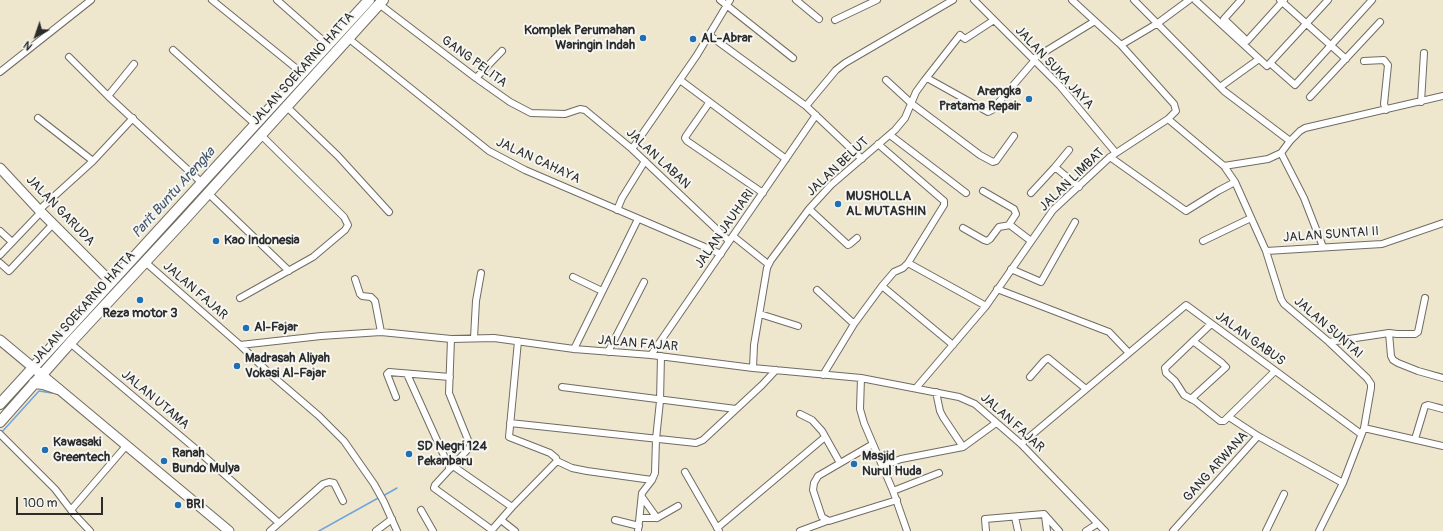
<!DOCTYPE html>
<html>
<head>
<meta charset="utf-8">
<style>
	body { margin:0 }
	#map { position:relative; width:1443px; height:531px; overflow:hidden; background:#efe6ce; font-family:Pangolin,sans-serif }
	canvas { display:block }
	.north { position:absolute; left:16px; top:16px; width:40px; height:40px; -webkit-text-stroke:3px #f6f6f2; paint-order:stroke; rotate:220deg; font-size:11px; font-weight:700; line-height:16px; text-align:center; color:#2b2b2b }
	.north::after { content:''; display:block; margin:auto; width:14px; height:18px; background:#2b2b2b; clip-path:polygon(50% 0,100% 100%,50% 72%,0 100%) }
	.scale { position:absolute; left:16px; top:497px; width:87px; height:18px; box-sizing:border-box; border:2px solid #2b2b2b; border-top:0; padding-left:5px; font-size:12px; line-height:14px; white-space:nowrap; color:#2b2b2b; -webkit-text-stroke:3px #f6f6f2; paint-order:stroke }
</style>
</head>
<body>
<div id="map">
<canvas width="1443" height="531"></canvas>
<div class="north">N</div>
<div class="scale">100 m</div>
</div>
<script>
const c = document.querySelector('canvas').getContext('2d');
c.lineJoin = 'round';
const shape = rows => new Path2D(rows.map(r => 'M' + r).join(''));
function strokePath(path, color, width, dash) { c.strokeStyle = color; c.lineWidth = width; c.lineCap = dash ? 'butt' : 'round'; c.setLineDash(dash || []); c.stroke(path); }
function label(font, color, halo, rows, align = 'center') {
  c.font = font + ' Pangolin,sans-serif'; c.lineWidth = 4; c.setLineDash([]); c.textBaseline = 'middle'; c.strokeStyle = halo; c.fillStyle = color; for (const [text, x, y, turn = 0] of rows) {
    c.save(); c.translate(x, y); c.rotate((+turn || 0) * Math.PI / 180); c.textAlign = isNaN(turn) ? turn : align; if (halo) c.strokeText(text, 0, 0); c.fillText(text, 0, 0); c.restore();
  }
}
strokePath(shape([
	[1,433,39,391,52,393],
	[383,496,397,488],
	[319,531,380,497]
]), '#70a4dc', 1.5);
const street = shape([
	[212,0,302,73],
	[277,0,328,45],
	[720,0,793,58],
	[796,0,819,19],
	[974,0,1060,86,1116,153],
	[1134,0,1224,91,1290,141],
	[1195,0,1267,66],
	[1241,0,1224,19,1247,41,1284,0],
	[1280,0,1346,59],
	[1328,0,1270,63,1295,85,1372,0],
	[379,4,476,78,510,102,531,113,565,114,580,109,585,110,632,149,729,241],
	[835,20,877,0],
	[709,35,806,106,862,159],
	[348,38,489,151,525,170,721,254],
	[1121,45,1158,23,1189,0],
	[173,50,255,124],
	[69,57,108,96,202,183],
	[1033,59,1095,21],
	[1364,61,1384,60,1388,65,1384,104,1386,110],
	[0,72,91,0],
	[476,78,502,51],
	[927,78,988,112,992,110,1034,61],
	[680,80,786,159],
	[886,80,912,104,980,155,993,162,996,161,1014,136],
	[1220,87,1259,59],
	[108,96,134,64],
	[1310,97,1380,22],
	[1421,102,1424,53],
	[709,103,686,136,685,138,687,141,763,193],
	[806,106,836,70,845,63,953,0],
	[287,107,338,156,389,212],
	[38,118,93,161],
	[1168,119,1224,166,1235,182,1266,251,1281,299,1284,304,1329,342,1367,378,1371,384,1371,388,1364,428,1343,483,1319,531],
	[890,135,966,193],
	[632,149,697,55,730,0],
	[1281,153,1304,198,1323,247],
	[1110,157,1186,211,1218,191,1235,182],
	[1224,166,1268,159,1281,153,1290,141,1300,131,1305,128,1443,96],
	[1055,167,1069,150],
	[983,191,1014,209,1016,214,1010,223,1010,225,1031,241],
	[208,193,289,271],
	[1031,193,1055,167,1079,187],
	[809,209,848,245,850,244,857,238],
	[39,210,93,161,133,118],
	[617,210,622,198,645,161],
	[963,228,984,240,987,241,990,239,999,227,1010,225],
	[0,231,12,242],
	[733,236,768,264],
	[1203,241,1251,218],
	[1266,251,1382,244,1443,223],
	[0,255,41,212],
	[144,261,240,345,321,336,381,332,451,339,494,338,574,349,651,355,753,368,861,378,959,397,975,404,1021,444,1105,531],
	[0,263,9,271,53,224],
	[908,263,986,306],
	[1011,269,1041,282,1075,222],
	[573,277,602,291],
	[355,279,360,294,362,296,371,297,375,301,381,332],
	[882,286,953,345],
	[997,289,1109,332,1129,353],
	[817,290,854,324],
	[240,298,313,257,345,230,348,225,344,217,261,135],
	[760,314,798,326],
	[1211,324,1165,368,1166,373,1175,381,1184,395,1195,401,1220,421,1224,421,1275,371],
	[1389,333,1391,356,1393,360,1398,363,1418,371,1443,378],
	[474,338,476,301,481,273],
	[451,339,449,393,470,445,469,448,435,485,434,488,492,530],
	[1329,342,1389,333,1397,334,1415,334,1418,332,1425,298],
	[70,343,197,450,279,523],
	[240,345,269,373,319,416,344,441,374,484,384,502,397,531],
	[574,349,638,219],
	[608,352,644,282],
	[651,355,816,115],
	[753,368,754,345,767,268,771,260,809,209,831,185,895,130,905,118,916,92,924,81,960,35,965,39,994,20],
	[407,374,450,469],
	[823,375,854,324,882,286,894,272,903,268,908,263,944,205,944,201,878,144],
	[1030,377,1044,361,1048,358,1086,389],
	[861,378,860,409,864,423,893,491,907,531],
	[562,387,736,409],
	[916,388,986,306,1053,210,1110,157,1168,119,1176,111,1174,104,1121,45,1072,0],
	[936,392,940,411,943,417,963,447],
	[396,397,387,374,389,372,450,377],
	[1191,399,1226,367,1222,363,1193,341],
	[800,414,812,420,822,431,840,463],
	[1229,417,1258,436],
	[510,423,696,443,703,440,762,385,776,370],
	[1364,428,1443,446],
	[0,434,55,489,74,514,90,531],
	[1415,439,1425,406,1428,405,1443,409],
	[873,444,818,476,814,483,813,490,822,517,829,521,897,500],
	[1021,444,1186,305,1361,434],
	[557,461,572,468,587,471,652,480],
	[453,466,512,507],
	[883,466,901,459,963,447,996,423],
	[685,472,719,531],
	[893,491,939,473],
	[642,497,657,518],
	[71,510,126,446],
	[421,510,433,531],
	[1045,516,1047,531],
	[1015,517,1018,531],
	[640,518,657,518,678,506],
	[501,520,515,531],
	[615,520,639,526],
	[717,528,825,437],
	[270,531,323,484,329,482,334,483,343,501],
	[376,531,392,519],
	[491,531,512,507,557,461,556,458,550,453,509,437,518,341],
	[638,531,642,493,652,480,655,473,656,439,660,401,661,356],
	[800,531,827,521],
	[986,531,985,519,1044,514,1059,531],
	[1086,531,1097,524],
	[1173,531,1258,436,1343,483],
	[1266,531,1284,494]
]);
const secondary = shape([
	[0,168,39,210,111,282],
	[0,340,229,531]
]);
const primary = shape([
	[34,383,43,384,58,389],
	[0,404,369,0],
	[0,422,70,343,184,220,383,0]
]);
strokePath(street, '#706c64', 8);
strokePath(secondary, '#706c64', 11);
strokePath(primary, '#706c64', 12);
strokePath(street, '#fff', 6);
strokePath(secondary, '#fff', 9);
strokePath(primary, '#fff', 10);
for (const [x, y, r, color] of [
	[643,38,4,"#1f6fb2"],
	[693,39,4,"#1f6fb2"],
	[1029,99,4,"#1f6fb2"],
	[838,204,4,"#1f6fb2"],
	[216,241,4,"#1f6fb2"],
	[140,300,4,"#1f6fb2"],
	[246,328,4,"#1f6fb2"],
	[237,366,4,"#1f6fb2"],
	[45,450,4,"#1f6fb2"],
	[409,454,4,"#1f6fb2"],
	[164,461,4,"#1f6fb2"],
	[854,464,4,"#1f6fb2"],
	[178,505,4,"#1f6fb2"]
]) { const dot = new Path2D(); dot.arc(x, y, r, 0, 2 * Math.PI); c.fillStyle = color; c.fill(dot); strokePath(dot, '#f6f6f2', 1.5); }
label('bold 13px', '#2b2b2b', '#f6f6f2', [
	["Komplek Perumahan",635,31,"right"],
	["Waringin Indah",635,46,"right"],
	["AL-Abrar",701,39],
	["Arengka",1021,92,"right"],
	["Pratama Repair",1021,107,"right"],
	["MUSHOLLA",846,197],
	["AL MUTASHIN",846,212],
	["Kao Indonesia",224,241],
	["Reza motor 3",140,314,"center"],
	["Al-Fajar",254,328],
	["Madrasah Aliyah",245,359],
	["Vokasi Al-Fajar",245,374],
	["Kawasaki",53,443],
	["Greentech",53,458],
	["SD Negri 124",417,447],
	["Pekanbaru",417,462],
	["Ranah",172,454],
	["Bundo Mulya",172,469],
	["Masjid",862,457],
	["Nurul Huda",862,472],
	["BRI",186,505]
], 'left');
label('13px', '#2b2b2b', '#f6f6f2', [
	["GANG PELITA",474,62,36],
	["JALAN SUKA JAYA",1054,68,47],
	["JALAN SOEKARNO HATTA",303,69,-48],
	["JALAN LABAN",658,159,43],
	["JALAN CAHAYA",538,161,25],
	["JALAN BELUT",838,167,-43],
	["JALAN LIMBAT",1072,180,-44],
	["JALAN GARUDA",60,211,46],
	["JALAN JAUHARI",725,229,-55],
	["JALAN SUNTAI II",1331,235,-4],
	["JALAN FAJAR",195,291,41],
	["JALAN SOEKARNO HATTA",84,308,-48],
	["JALAN SUNTAI",1328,328,41],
	["JALAN GABUS",1250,339,36],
	["JALAN FAJAR",638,344,5],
	["JALAN UTAMA",155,400,40],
	["JALAN FAJAR",1012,423,42],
	["GANG ARWANA",1216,467,-48]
]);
label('italic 14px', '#435569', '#f6f6f2', [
	["Parit Buntu Arengka",174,193,-48]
]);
</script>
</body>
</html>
